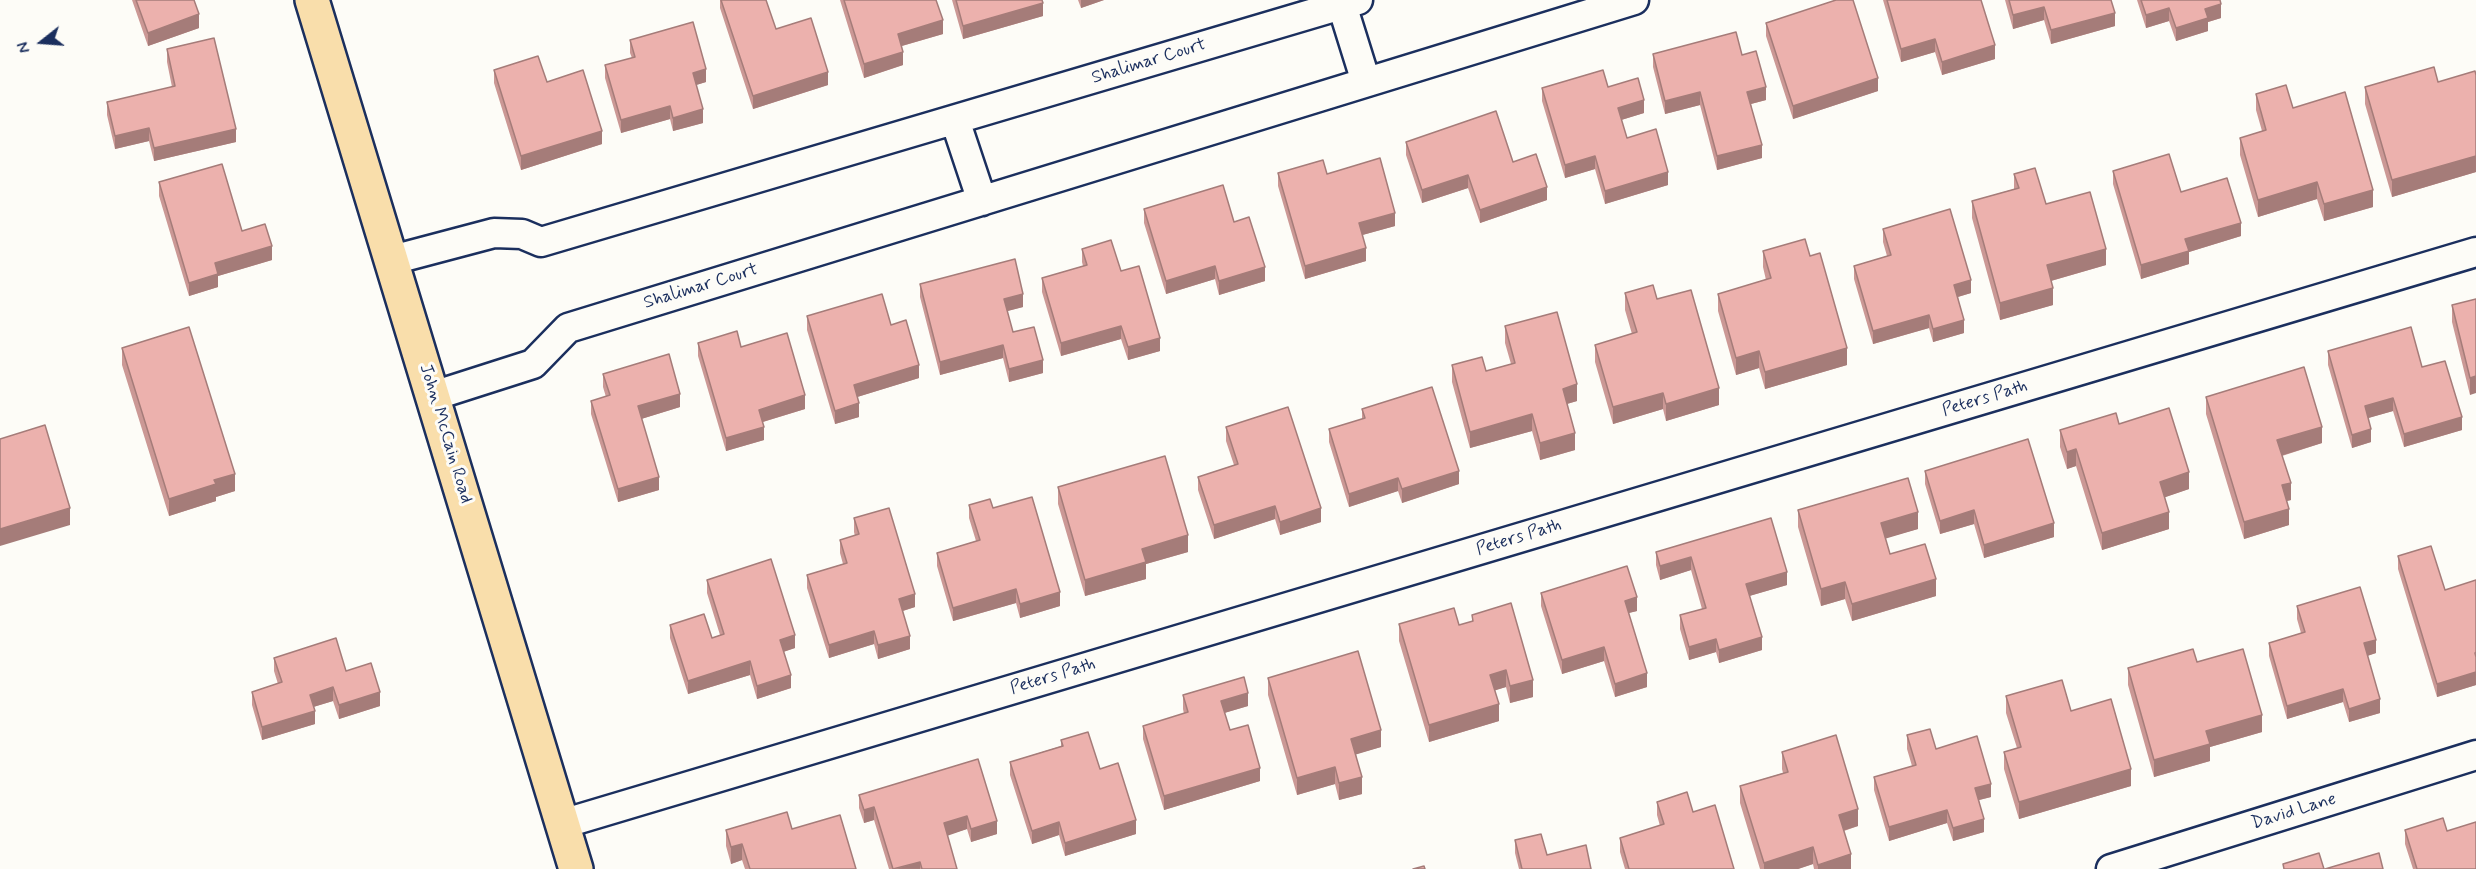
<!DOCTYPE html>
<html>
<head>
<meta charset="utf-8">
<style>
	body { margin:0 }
	#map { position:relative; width:2476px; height:869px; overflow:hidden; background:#fdfcf7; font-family:Mynerve,sans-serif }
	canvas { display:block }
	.north { position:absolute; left:12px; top:12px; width:60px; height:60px; -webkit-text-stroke:4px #fdfcf7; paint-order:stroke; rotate:253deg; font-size:16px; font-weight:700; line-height:24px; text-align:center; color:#1b2f5e }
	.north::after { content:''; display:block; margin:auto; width:21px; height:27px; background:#1b2f5e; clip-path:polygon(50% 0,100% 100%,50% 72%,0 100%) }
</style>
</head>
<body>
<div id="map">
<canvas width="2476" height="869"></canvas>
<div class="north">N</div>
</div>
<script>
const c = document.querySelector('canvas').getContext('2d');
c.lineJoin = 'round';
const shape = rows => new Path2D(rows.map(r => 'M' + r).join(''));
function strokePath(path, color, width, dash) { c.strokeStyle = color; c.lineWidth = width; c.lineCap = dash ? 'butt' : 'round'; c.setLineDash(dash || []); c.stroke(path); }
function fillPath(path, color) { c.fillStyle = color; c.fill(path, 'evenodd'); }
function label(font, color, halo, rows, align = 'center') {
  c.font = font + ' Mynerve,sans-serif'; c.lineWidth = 6; c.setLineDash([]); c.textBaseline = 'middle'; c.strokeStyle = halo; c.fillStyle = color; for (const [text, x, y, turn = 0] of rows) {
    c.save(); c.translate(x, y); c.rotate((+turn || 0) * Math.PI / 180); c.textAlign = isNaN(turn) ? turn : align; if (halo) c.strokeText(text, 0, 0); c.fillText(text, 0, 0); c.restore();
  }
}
const minor = shape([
	[1342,5,1366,82],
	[955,120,982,201],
	[392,260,494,233,522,234,541,242,1358,0],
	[433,396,533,364,568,328,1634,0],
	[562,824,2476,252],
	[2111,869,2476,755]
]);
const major = shape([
	[312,0,576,869]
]);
strokePath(minor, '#1b2f5e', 33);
strokePath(major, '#1b2f5e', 38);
strokePath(minor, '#fdfcf7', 28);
strokePath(major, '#f9deab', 33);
fillPath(shape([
	[132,0,194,0,199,28,148,46],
	[720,0,766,0,776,29,828,85,753,109,720,8],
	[840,0,936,0,943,34,902,46,903,65,864,78],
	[952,0,1042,0,1043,16,963,39],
	[1078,0,1104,0,1081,8],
	[1883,0,1981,0,1995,59,1942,75,1935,52,1901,62],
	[2005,0,2111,0,2115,26,2051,44,2044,20,2013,29],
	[2137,0,2220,0,2221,18,2208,22,2208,31,2176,41,2169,21,2146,28],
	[1766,23,1878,91,1793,119,1766,36],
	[630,40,706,82,696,85,703,123,673,131,670,119,621,133,605,78,605,65,632,58,630,53],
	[167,49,236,142,154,161,149,141,115,149,107,115,107,102,172,87,167,62],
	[1653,54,1742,55,1766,100,1751,104,1762,158,1717,170,1700,105,1665,114,1653,67],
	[494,70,547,82,602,144,521,170,494,83],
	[2476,75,2476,172,2392,197,2365,104,2365,87,2438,82],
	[1608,87,1644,113,1621,120,1627,138,1668,185,1605,204,1595,169,1565,178,1542,101,1542,88],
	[2256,94,2293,108,2373,207,2324,221,2317,199,2258,217,2240,155,2240,138,2262,131,2256,110],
	[1406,142,1513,162,1547,200,1480,223,1468,188,1422,203,1406,155],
	[2113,171,2181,192,2241,236,2189,252,2189,264,2141,279,2113,184],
	[1278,173,1327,174,1395,226,1362,235,1366,261,1305,279,1278,186],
	[2014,174,2106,265,2051,281,2053,305,2000,320,1972,218,1972,201,2014,189],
	[159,182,242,231,272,260,218,276,218,287,189,296,159,196],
	[1144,209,1234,222,1265,281,1219,295,1215,279,1166,294,1144,223],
	[1883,229,1971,293,1958,297,1964,333,1933,342,1929,328,1873,344,1854,279,1854,266,1887,256,1883,242],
	[1082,249,1121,271,1160,351,1128,360,1121,339,1061,356,1042,292,1042,278,1083,266,1082,262],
	[1763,251,1810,256,1847,365,1765,389,1759,368,1736,375,1718,311,1718,294,1766,280,1763,267],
	[920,284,1023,307,1007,311,1013,332,1043,373,1009,382,1003,358,940,375,920,297],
	[1625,293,1657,299,1719,405,1666,421,1663,409,1613,424,1595,362,1595,345,1632,334,1625,310],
	[2476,299,2470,395,2452,322,2452,305],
	[807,316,891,325,919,378,857,397,859,417,835,424,807,330],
	[1505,326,1577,401,1567,404,1575,450,1540,460,1532,431,1470,448,1452,382,1452,365,1486,371,1511,364,1505,343],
	[698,343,741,347,805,409,763,422,764,440,726,451,698,356],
	[122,348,235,491,216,497,216,501,169,516,122,365],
	[2328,351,2422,367,2462,430,2404,447,2393,411,2368,418,2371,442,2352,448,2328,365],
	[603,374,680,407,641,419,659,490,618,502,591,414,591,401,606,397,603,387],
	[2206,397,2322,443,2282,456,2291,500,2287,501,2289,525,2244,539,2206,414],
	[1362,409,1459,484,1402,503,1398,491,1349,507,1329,442,1329,429,1362,419],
	[2119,424,2189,489,2165,497,2169,529,2102,550,2076,466,2067,469,2060,447,2060,430],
	[1226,427,1321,522,1280,535,1275,519,1214,539,1198,490,1198,477,1234,465,1226,441],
	[1925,471,2054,537,1984,558,1974,524,1940,534,1925,484],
	[1058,487,1188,552,1146,564,1146,579,1085,596,1058,504],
	[969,505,993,508,1060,606,1020,618,1016,603,953,621,937,566,937,553,976,541,969,518],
	[1798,510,1918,529,1885,538,1890,554,1936,596,1852,621,1845,599,1821,606,1798,527],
	[854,518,915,607,903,611,910,649,878,659,874,644,829,658,807,588,807,575,843,564,840,553,840,540,855,536,854,532],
	[1771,518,1787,585,1749,596,1762,650,1719,663,1716,652,1689,660,1680,629,1680,615,1702,609,1691,570,1660,580,1656,565,1656,552],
	[2398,556,2445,590,2476,580,2476,685,2437,697,2398,569],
	[707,580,795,648,783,652,791,688,757,699,750,675,688,694,670,638,670,625,712,638,720,635,707,593],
	[1541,593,1637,611,1628,613,1647,687,1615,697,1604,661,1562,674,1541,606],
	[2297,606,2376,653,2367,656,2380,713,2349,722,2343,702,2287,719,2269,656,2269,643,2301,633,2297,619],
	[1472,615,1533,697,1510,703,1506,687,1495,690,1499,721,1429,742,1399,641,1399,624,1459,625,1472,622],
	[274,658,346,671,380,706,339,719,333,701,313,707,315,724,262,740,252,705,252,692,278,684,274,671],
	[2197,662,2262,732,2210,747,2210,761,2154,777,2128,685,2128,668],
	[1268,678,1381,747,1356,754,1362,794,1339,800,1335,784,1297,795,1268,695],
	[1183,695,1248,706,1224,713,1230,730,1260,781,1164,810,1143,739,1143,726,1184,714,1183,709],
	[2006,696,2071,711,2131,786,2019,819,2004,769,2004,752,2017,748,2006,713],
	[1907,735,1936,749,1991,797,1979,800,1984,832,1953,841,1947,823,1889,841,1874,790,1874,777,1912,766,1907,749],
	[1061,740,1100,769,1136,834,1065,856,1059,835,1032,844,1010,775,1010,762,1061,746],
	[1782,752,1858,826,1844,831,1851,869,1814,869,1813,864,1798,869,1760,869,1740,803,1740,786,1783,773,1782,769],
	[978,759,997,834,971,842,967,829,947,835,957,869,889,869,874,820,864,823,859,808,859,795],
	[1657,802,1693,812,1734,869,1625,869,1620,852,1620,838,1660,826,1657,815],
	[792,829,856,869,745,869,742,860,731,864,726,846,726,830],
	[2405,830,2447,831,2476,869,2413,869,2405,844],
	[1515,840,1547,855,1591,869,1519,869,1515,853]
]), '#cb9895');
fillPath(shape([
	[1081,0,1104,0,1081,8],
	[1043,3,1043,16,963,39,963,26],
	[2221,4,2221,18,2208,22,2208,31,2176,41,2176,28,2205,9],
	[2044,7,2044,20,2013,29,2013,15],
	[2169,8,2169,21,2146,28,2146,15],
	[2115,13,2115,26,2051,44,2051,30],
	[199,14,199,28,148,46,148,33],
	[943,20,943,34,898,47,898,34],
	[1935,39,1935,52,1901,62,1901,49],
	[1995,45,1995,59,1942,75,1942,62],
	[903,52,903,65,864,78,864,64],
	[706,69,706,82,693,86,693,73],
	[828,72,828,85,753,109,753,96],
	[1878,78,1878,91,1793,119,1793,106],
	[1766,87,1766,100,1747,105,1747,92],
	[1700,92,1700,105,1665,114,1665,101],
	[1644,100,1644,113,1618,121,1618,108],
	[670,106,670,119,621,133,621,120],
	[703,109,703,123,673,131,673,118],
	[149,128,149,141,115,149,115,136],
	[236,129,236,142,154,161,154,148],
	[602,131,602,144,521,170,521,156],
	[1762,145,1762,158,1717,170,1717,156],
	[1595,156,1595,169,1565,178,1565,165],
	[2476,156,2476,172,2392,197,2392,180],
	[1668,172,1668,185,1605,204,1605,191],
	[1468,175,1468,188,1422,203,1422,190],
	[2317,182,2317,199,2258,217,2258,200],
	[1547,187,1547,200,1480,223,1480,210],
	[2373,190,2373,207,2324,221,2324,204],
	[1395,213,1395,226,1359,236,1359,223],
	[2241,223,2241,236,2189,252,2189,264,2141,279,2141,265,2185,239],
	[272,246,272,260,218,276,218,287,189,296,189,283,215,263],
	[1366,248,1366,261,1305,279,1305,266],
	[2106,249,2106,265,2047,282,2047,265],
	[1215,266,1215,279,1166,294,1166,281],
	[1265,267,1265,281,1219,295,1219,281],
	[1971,280,1971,293,1954,298,1954,285],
	[2053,288,2053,305,2000,320,2000,303],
	[1023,294,1023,307,1004,312,1004,299],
	[1929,315,1929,328,1873,344,1873,331],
	[1964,320,1964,333,1933,342,1933,329],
	[1121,326,1121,339,1061,356,1061,343],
	[1160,338,1160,351,1128,360,1128,347],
	[1003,345,1003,358,940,375,940,362],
	[1847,348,1847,365,1765,389,1765,372],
	[1759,351,1759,368,1736,375,1736,358],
	[1043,360,1043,373,1009,382,1009,369],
	[919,365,919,378,854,398,854,385],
	[2476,376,2476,393,2470,395,2470,378],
	[1577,384,1577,401,1563,405,1563,389],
	[1719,388,1719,405,1666,421,1666,404],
	[1663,393,1663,409,1613,424,1613,407],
	[680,394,680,407,638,420,638,406],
	[805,395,805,409,759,423,759,410],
	[2393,398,2393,411,2365,419,2365,406],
	[859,403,859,417,835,424,835,411],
	[1532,414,1532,431,1470,448,1470,432],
	[2462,417,2462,430,2404,447,2404,434],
	[764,427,764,440,726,451,726,438],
	[2322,427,2322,443,2277,457,2277,440],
	[2371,429,2371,442,2352,448,2352,435],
	[1575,433,1575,450,1540,460,1540,443],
	[2076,449,2076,466,2067,469,2067,452],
	[1459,471,1459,484,1402,503,1402,489],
	[2189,472,2189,489,2160,499,2160,482],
	[235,474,235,491,216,497,216,501,169,516,169,499,214,480],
	[659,477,659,490,618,502,618,489],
	[1398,478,1398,491,1349,507,1349,494],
	[2291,483,2291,500,2282,502,2282,485],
	[1275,506,1275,519,1214,539,1214,525],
	[70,508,70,525,0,546,0,529],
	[1321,508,1321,522,1280,535,1280,522],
	[2289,509,2289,525,2244,539,2244,522],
	[1974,510,1974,524,1940,534,1940,521],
	[1918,512,1918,529,1881,540,1881,523],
	[2169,512,2169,529,2102,550,2102,533],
	[2054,523,2054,537,1984,558,1984,545],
	[1188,535,1188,552,1146,564,1146,579,1085,596,1085,580,1142,549],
	[1691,557,1691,570,1660,580,1660,566],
	[1787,572,1787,585,1746,597,1746,584],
	[1936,579,1936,596,1852,621,1852,604],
	[1845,582,1845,599,1821,606,1821,589],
	[1016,589,1016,603,953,621,953,608],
	[1060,592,1060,606,1020,618,1020,604],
	[915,594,915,607,899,612,899,599],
	[1637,597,1637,611,1625,614,1625,601],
	[874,631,874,644,829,658,829,645],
	[795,635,795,648,780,653,780,640],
	[910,636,910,649,878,659,878,645],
	[1762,637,1762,650,1719,663,1719,650],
	[1716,639,1716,652,1689,660,1689,647],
	[2376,640,2376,653,2364,657,2364,643],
	[1604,647,1604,661,1562,674,1562,660],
	[750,661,750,675,688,694,688,681],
	[1506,670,1506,687,1490,692,1490,675],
	[2476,672,2476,685,2437,697,2437,684],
	[1647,673,1647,687,1615,697,1615,684],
	[791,675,791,688,757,699,757,686],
	[1533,680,1533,697,1510,703,1510,686],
	[333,687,333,701,310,708,310,695],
	[2343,689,2343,702,2287,719,2287,706],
	[380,692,380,706,339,719,339,705],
	[1248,693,1248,706,1221,714,1221,701],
	[2380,699,2380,713,2349,722,2349,709],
	[1499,704,1499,721,1429,742,1429,725],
	[315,711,315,724,262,740,262,727],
	[2262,715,2262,732,2210,747,2210,761,2154,777,2154,760,2206,731],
	[1381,730,1381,747,1351,756,1351,739],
	[1335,767,1335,784,1297,795,1297,778],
	[1260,768,1260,781,1164,810,1164,796],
	[2131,769,2131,786,2019,819,2019,802],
	[1362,777,1362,794,1339,800,1339,783],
	[1991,784,1991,797,1975,801,1975,788],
	[874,807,874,820,864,823,864,810],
	[1858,809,1858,826,1839,832,1839,815],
	[1947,810,1947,823,1889,841,1889,827],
	[967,816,967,829,944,837,944,823],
	[1984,819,1984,832,1953,841,1953,828],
	[1136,820,1136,834,1065,856,1065,843],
	[997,821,997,834,971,842,971,829],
	[1059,822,1059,835,1032,844,1032,831],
	[742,844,742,860,731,864,731,847],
	[1813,847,1813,864,1798,869,1764,869,1764,863],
	[1851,854,1851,869,1818,869,1818,865],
	[920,862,920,869,896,869]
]), '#a57c79');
const building = shape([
	[136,0,194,0,199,14,148,33,136,0],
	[721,0,766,0,776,29,811,18,828,72,753,96,721,0],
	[844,0,936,0,943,20,898,34,903,52,864,64,844,0],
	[956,0,1042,0,1043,3,963,26,956,0],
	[1836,0,1853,0,1878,78,1793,106,1766,23,1836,0],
	[1887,0,1981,0,1995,45,1942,62,1935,39,1901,49,1887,0],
	[2009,0,2111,0,2115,13,2051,30,2044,7,2013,15,2009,0],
	[2141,0,2220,0,2221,4,2205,9,2208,18,2176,28,2169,8,2146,15,2141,0],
	[693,22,706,69,693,73,703,109,673,118,670,106,621,120,605,65,635,57,630,40,693,22],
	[1736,32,1742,55,1756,51,1766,87,1747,92,1762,145,1717,156,1700,92,1665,101,1653,54,1736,32],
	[214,38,236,129,154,148,149,128,115,136,107,102,175,86,167,49,214,38],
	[538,56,547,82,583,70,602,131,521,156,494,70,538,56],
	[2434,67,2438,82,2475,71,2476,75,2476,156,2392,180,2365,87,2434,67],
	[1603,70,1608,87,1638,78,1644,100,1618,108,1627,138,1656,129,1668,172,1605,191,1595,156,1565,165,1542,88,1603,70],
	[2286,85,2293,108,2345,92,2373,190,2324,204,2317,182,2258,200,2240,138,2266,130,2256,94,2286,85],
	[1496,111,1513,162,1536,154,1547,187,1480,210,1468,175,1422,190,1406,142,1496,111],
	[2169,154,2181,192,2227,178,2241,223,2185,239,2189,251,2141,265,2113,171,2169,154],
	[1380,158,1395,213,1359,223,1366,248,1305,266,1278,173,1323,160,1327,174,1380,158],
	[222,164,242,231,265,224,272,246,215,263,218,274,189,283,159,182,222,164],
	[2035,168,2046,204,2090,192,2106,249,2047,265,2053,288,2000,303,1972,201,2019,188,2014,174,2035,168],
	[1223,185,1234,222,1249,217,1265,267,1219,281,1215,266,1166,281,1144,209,1223,185],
	[1950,209,1971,280,1954,285,1964,320,1933,329,1929,315,1873,331,1854,266,1891,255,1883,229,1950,209],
	[1805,239,1810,256,1820,253,1847,348,1765,372,1759,351,1736,358,1718,294,1771,278,1763,251,1805,239],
	[1111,240,1121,271,1139,266,1160,338,1128,347,1121,326,1061,343,1042,278,1087,265,1082,249,1111,240],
	[1015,259,1023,294,1004,299,1013,332,1034,327,1043,360,1009,369,1003,345,940,362,920,284,1015,259],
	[1653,285,1657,299,1691,290,1719,388,1666,404,1663,393,1613,407,1595,345,1637,332,1625,293,1653,285],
	[882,294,891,325,906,320,919,365,854,385,859,403,835,411,807,316,882,294],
	[2476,299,2476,376,2470,378,2452,305,2476,299],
	[1557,312,1577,384,1563,389,1575,433,1540,443,1532,414,1470,432,1452,365,1482,357,1486,371,1515,363,1505,326,1557,312],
	[189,327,235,474,214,480,216,484,169,499,122,348,189,327],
	[2411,327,2422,367,2445,361,2462,417,2404,434,2393,398,2365,406,2371,429,2352,435,2328,351,2411,327],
	[737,331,741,347,787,333,805,395,759,410,764,427,726,438,698,343,737,331],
	[669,354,680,394,638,406,659,477,618,489,591,401,610,395,603,374,669,354],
	[2304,367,2322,427,2277,440,2291,483,2282,485,2289,509,2244,522,2206,397,2304,367],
	[1432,387,1459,471,1402,489,1398,478,1349,494,1329,429,1365,418,1362,409,1432,387],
	[1288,407,1321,508,1280,522,1275,506,1214,525,1198,477,1238,464,1226,427,1288,407],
	[2169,408,2189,472,2160,482,2169,512,2102,533,2076,449,2067,452,2060,430,2116,413,2119,424,2169,408],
	[45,425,70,508,0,529,0,439,45,425],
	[2028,439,2054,523,1984,545,1974,510,1940,521,1925,471,2028,439],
	[1165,456,1188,535,1142,549,1146,562,1085,580,1058,487,1165,456],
	[1908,478,1918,512,1881,523,1890,554,1925,544,1936,579,1852,604,1845,582,1821,589,1798,510,1908,478],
	[1032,497,1060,592,1020,604,1016,589,953,608,937,553,980,540,969,505,990,499,993,508,1032,497],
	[889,508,915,594,899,599,910,636,878,645,874,631,829,645,807,575,847,563,840,540,859,534,854,518,889,508],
	[1771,518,1787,572,1746,584,1762,637,1719,650,1716,639,1689,647,1680,615,1706,608,1691,557,1660,566,1656,552,1771,518],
	[2431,546,2445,590,2476,580,2476,652,2475,653,2476,657,2476,672,2437,684,2398,556,2431,546],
	[771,559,795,635,780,640,791,675,757,686,750,661,688,681,670,625,704,614,712,638,724,634,707,580,771,559],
	[1627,566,1637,597,1625,601,1647,673,1615,684,1604,647,1562,660,1541,593,1627,566],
	[2360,587,2376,640,2364,643,2380,699,2349,709,2343,689,2287,706,2269,643,2305,632,2297,606,2360,587],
	[1511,603,1533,680,1510,686,1506,670,1490,675,1499,704,1429,725,1399,624,1454,608,1459,625,1473,621,1472,615,1511,603],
	[336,638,346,671,371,663,380,692,339,705,333,687,310,695,315,711,262,727,252,692,282,682,274,658,336,638],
	[2193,649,2197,662,2243,649,2262,715,2206,731,2210,744,2154,760,2128,668,2193,649],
	[1358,651,1381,730,1351,739,1362,777,1339,783,1335,767,1297,778,1268,678,1358,651],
	[1244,677,1248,693,1221,701,1230,730,1248,725,1260,768,1164,796,1143,726,1188,712,1183,695,1244,677],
	[2062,680,2071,711,2111,699,2131,769,2019,802,2004,752,2021,747,2006,696,2062,680],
	[1930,729,1936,749,1977,736,1991,784,1975,788,1984,819,1953,828,1947,810,1889,827,1874,777,1916,765,1907,735,1930,729],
	[1088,732,1100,769,1118,763,1136,820,1065,843,1059,822,1032,831,1010,762,1063,746,1061,740,1088,732],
	[1836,735,1858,809,1839,815,1851,854,1818,865,1813,847,1764,863,1740,786,1788,772,1782,752,1836,735],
	[978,759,997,821,971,829,967,816,944,823,957,869,922,869,920,862,893,869,874,807,864,810,859,795,978,759],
	[1687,792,1693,812,1715,805,1734,869,1629,869,1620,838,1664,824,1657,802,1687,792],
	[787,812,792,829,840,815,856,869,750,869,742,844,731,847,726,830,787,812],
	[2443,818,2447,831,2476,822,2476,869,2417,869,2405,830,2443,818],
	[1541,834,1547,855,1586,845,1591,869,1522,869,1515,840,1541,834],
	[2319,853,2324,869,2284,869,2283,864,2319,853],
	[2379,853,2383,869,2325,869,2379,853],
	[1424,866,1425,869,1413,869,1424,866]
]);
fillPath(building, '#ecb1ad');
strokePath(building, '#a57c79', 1.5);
label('18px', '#1b2f5e', '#fdfcf7', [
	["Shalimar Court",1149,62,-17],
	["Shalimar Court",701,287,-17],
	["Peters Path",1985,399,-17],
	["John McCain Road",445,434,73],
	["Peters Path",1519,538,-17],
	["Peters Path",1053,677,-17],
	["David Lane",2294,812,-17]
]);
</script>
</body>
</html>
